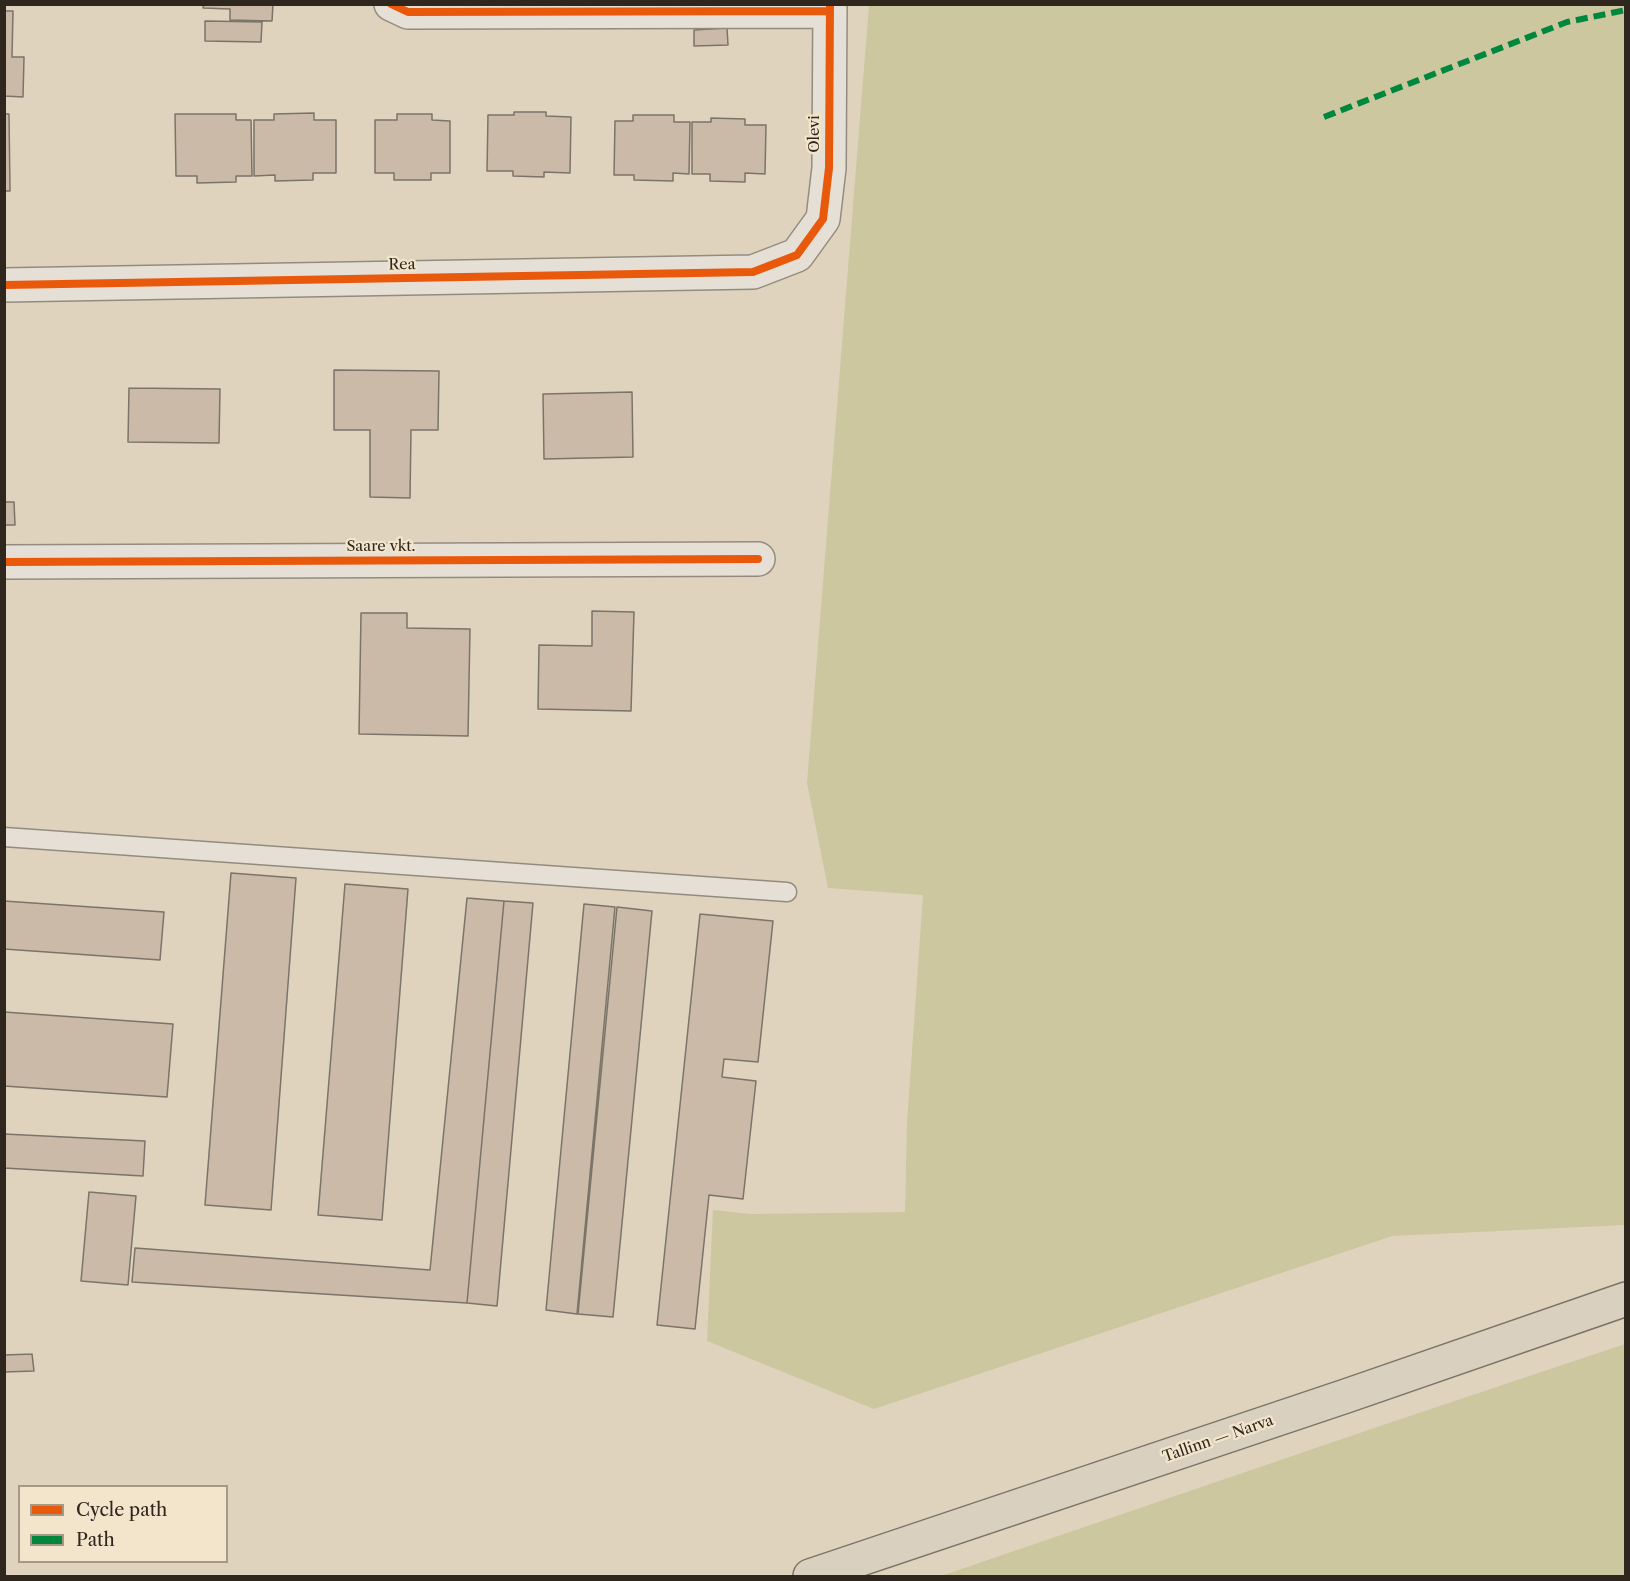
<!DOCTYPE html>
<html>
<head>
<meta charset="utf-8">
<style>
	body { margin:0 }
	#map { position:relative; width:1630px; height:1581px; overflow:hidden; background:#dfd3bd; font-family:"Libre Caslon Text",serif }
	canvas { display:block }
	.frame { position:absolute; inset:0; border:6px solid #2f261d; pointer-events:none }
	.legend { position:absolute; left:18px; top:1485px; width:210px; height:78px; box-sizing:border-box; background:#f3e5cc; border:2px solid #a59986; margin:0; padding:8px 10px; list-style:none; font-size:18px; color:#2f261d }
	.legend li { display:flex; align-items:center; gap:12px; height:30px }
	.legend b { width:30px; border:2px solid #a59986 }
</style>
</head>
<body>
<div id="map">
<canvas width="1630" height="1581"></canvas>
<div class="frame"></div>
<ul class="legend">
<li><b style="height:8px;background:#e8590c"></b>Cycle path</li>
<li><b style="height:8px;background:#00873e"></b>Path</li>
</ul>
</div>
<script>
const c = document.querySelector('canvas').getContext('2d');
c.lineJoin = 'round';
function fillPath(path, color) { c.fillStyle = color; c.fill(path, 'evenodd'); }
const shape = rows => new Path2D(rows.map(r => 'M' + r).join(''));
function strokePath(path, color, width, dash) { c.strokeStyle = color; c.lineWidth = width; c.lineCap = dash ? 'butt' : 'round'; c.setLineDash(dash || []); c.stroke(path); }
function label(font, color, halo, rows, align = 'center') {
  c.font = font + ' "Libre Caslon Text",serif'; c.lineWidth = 4.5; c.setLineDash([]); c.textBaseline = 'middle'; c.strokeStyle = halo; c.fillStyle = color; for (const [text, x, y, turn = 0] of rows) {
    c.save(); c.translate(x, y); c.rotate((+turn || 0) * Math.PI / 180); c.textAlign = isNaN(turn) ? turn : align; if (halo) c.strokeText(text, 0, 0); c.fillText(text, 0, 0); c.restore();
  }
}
fillPath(shape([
	[869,5,1625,5,1625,1225,1392,1236,874,1409,707,1341,713,1210,750,1214,905,1212,907,1123,923,895,828,888,807,783],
	[1625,1344,1625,1576,941,1576,1383,1425]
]), '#ccc79f');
const building = shape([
	[204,4,273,4,272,21,230,20,230,9,203,8,204,4],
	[4,11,13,11,12,57,24,57,23,97,4,96,4,11],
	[205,21,262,22,261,42,205,41,205,21],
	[727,28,728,45,694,46,694,30,727,28],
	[514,112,546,112,546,116,571,117,570,173,544,172,544,177,513,176,513,171,487,171,488,115,514,115,514,112],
	[314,113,314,120,336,120,336,173,313,173,313,180,275,181,275,175,254,176,254,120,274,120,274,114,314,113],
	[4,114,9,114,10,191,4,191,4,114],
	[175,114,236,114,236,120,251,120,252,176,236,176,236,182,197,183,197,176,176,176,175,114],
	[397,114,432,114,432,120,450,121,450,173,431,173,431,180,394,180,394,173,375,173,375,120,397,120,397,114],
	[633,115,674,115,674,122,690,122,689,174,673,173,673,181,634,180,634,175,614,175,615,121,633,121,633,115],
	[711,118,745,119,745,125,766,125,765,174,745,173,745,182,710,181,710,174,692,174,692,122,711,122,711,118],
	[334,370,439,371,438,430,411,430,410,498,370,497,370,430,334,430,334,370],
	[129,388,220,389,219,443,128,442,129,388],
	[632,392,633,457,544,459,543,394,632,392],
	[4,502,14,502,15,525,4,525,4,502],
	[592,611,634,612,631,711,538,709,539,645,592,646,592,611],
	[361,613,407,613,407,628,470,629,468,736,359,734,361,613],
	[231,873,296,878,271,1210,205,1205,231,873],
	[345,884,408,889,382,1220,318,1215,345,884],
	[467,898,504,901,467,1303,132,1282,135,1248,430,1270,467,898],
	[4,901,164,912,160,960,4,949,4,901],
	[504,901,533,903,497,1306,467,1303,504,901],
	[584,904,615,907,577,1314,546,1310,584,904],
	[617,907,652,911,613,1317,578,1314,617,907],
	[700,914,773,921,758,1062,724,1059,722,1077,756,1081,743,1199,709,1195,695,1329,657,1325,700,914],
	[4,1012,173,1024,167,1097,4,1086,4,1012],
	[4,1134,145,1141,143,1176,4,1168,4,1134],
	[89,1192,136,1196,128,1285,81,1281,89,1192],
	[32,1354,34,1371,4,1372,4,1355,32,1354]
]);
fillPath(building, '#cbbaa8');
strokePath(building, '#7b7468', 1.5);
const service = shape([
	[4,837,787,892]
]);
const minor = shape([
	[391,4,408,12,830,11],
	[4,285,753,272,797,255,823,219,829,168,830,4],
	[4,562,758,559]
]);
const trunk = shape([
	[810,1576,1346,1396,1626,1299]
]);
strokePath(service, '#938c7e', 21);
strokePath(minor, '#938c7e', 36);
strokePath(trunk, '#7b7468', 36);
strokePath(service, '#e5dfd5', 18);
strokePath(minor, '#e5dfd5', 33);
strokePath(trunk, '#d9d0c0', 33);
strokePath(shape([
	[1324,117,1567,22,1626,10]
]), '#00873e', 6, [12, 6]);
strokePath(shape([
	[391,4,408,12,830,11],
	[4,285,753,272,797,255,823,219,829,168,830,4],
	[4,562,758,559]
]), '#e8590c', 8);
label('15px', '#2f261d', '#f3e5cc', [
	["Olevi",815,134,-90],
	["Rea",402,265,-1],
	["Saare vkt.",381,547],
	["Tallinn — Narva",1218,1439,-19]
]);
</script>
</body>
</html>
